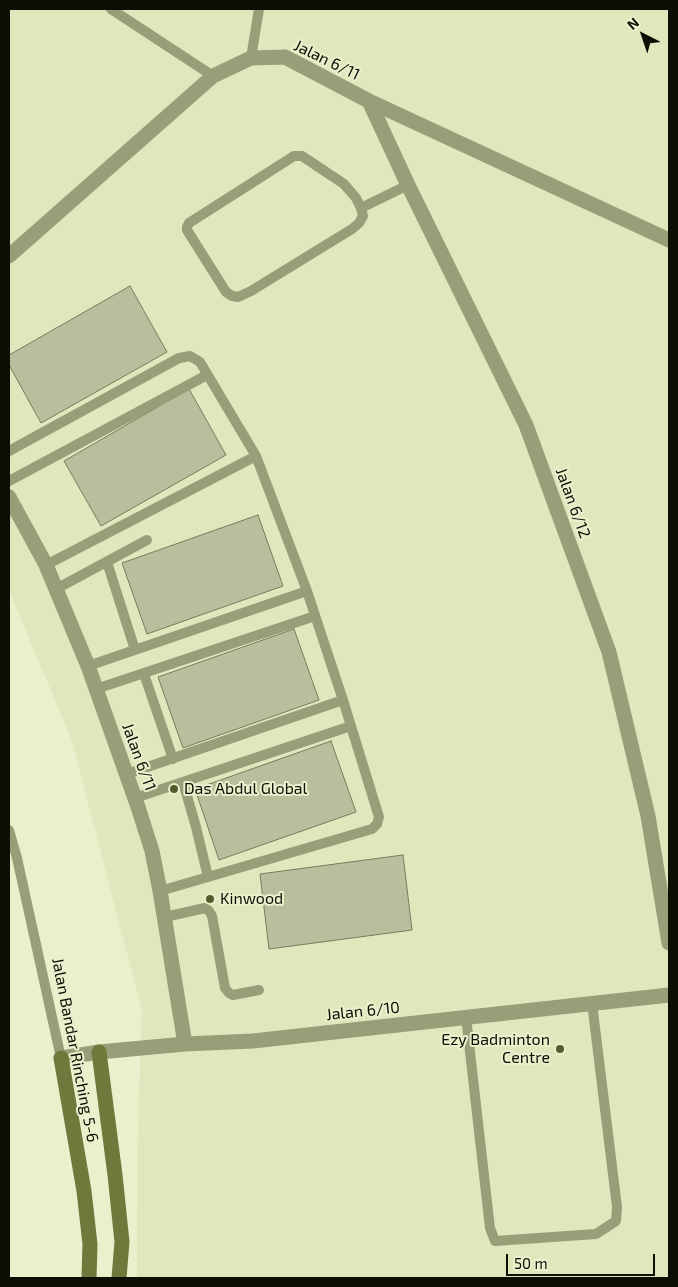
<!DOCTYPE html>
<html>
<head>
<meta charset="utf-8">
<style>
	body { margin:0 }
	#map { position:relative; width:678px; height:1287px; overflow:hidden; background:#e8f0cc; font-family:"Exo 2",sans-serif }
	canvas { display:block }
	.frame { position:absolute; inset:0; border:10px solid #0c0f04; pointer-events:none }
	.north { position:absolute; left:618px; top:10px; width:50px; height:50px; -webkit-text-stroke:4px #e8f0cc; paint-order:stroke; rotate:319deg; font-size:14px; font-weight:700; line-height:20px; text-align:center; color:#0c0f04 }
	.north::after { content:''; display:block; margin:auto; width:18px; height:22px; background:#0c0f04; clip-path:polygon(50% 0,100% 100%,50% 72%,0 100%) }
	.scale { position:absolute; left:506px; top:1254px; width:149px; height:22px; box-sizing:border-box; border:2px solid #0c0f04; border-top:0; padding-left:6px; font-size:15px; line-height:18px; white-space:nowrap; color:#0c0f04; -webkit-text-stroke:4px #e8f0cc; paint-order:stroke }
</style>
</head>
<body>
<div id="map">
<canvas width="678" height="1287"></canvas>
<div class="frame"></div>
<div class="north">N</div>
<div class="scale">50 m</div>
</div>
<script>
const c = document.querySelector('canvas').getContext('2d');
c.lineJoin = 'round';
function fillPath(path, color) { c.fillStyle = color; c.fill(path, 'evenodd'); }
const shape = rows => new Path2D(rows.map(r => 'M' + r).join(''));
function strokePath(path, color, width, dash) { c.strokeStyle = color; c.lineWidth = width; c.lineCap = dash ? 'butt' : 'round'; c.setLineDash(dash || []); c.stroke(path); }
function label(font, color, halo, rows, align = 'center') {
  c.font = font + ' "Exo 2",sans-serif'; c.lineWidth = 4; c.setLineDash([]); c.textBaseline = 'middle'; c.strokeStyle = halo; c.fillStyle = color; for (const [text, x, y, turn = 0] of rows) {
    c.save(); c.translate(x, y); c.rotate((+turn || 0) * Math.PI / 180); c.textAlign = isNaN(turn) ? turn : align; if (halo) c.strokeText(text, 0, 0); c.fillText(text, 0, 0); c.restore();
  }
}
fillPath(shape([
	[9,9,669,9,669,1278,137,1278,138,1125,142,1011,72,741,9,590]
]), '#dee8bc');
const building = shape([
	[130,286,167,352,41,423,9,365,9,355,130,286],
	[189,389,226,455,101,526,64,461,189,389],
	[258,515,283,586,147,634,122,563,258,515],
	[294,629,319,700,183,748,158,677,294,629],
	[331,741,356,812,219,860,195,789,331,741],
	[403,855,412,930,269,949,260,874,403,855]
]);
fillPath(building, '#b7bf9c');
strokePath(building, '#767d5d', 1);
strokePath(shape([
	[111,9,213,76],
	[251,58,259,9],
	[294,156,302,156,344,184,356,198,361,208,363,216,359,223,352,229,251,291,238,297,232,296,226,292,187,230,187,227,189,223,294,156],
	[361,208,408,185],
	[9,451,179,358,190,356,200,362,256,456,46,565],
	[9,481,207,375],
	[107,562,135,650],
	[56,589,147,540],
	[88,666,307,591],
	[144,674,173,759],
	[96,689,315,616],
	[127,774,343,700],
	[183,782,196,827,208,877],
	[135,798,351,726],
	[9,830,17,858,61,1058],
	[160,891,372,829,377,824,379,817,343,700,307,591,256,456],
	[165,917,205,908,209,911,212,916,225,988,229,993,233,995,259,990],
	[466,1017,490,1228,495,1241,596,1234,616,1221,617,1207,592,1003]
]), '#969f77', 10);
strokePath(shape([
	[369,101,408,185,526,425,609,652,648,816,669,943],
	[9,256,213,76,251,58,285,57,369,101,669,240],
	[9,497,46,565,88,666,138,807,152,851,160,891,185,1044],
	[61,1058,99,1052,185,1044,253,1041,669,995]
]), '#969f77', 15);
strokePath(shape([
	[99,1052,115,1175,122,1242,119,1278],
	[61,1058,84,1191,90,1244,89,1278]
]), '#6e793c', 15);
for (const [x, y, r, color] of [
	[174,789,5,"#535c2b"],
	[210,899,5,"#535c2b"],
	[560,1049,5,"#535c2b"]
]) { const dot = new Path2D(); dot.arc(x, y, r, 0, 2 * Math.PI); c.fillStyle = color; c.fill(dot); strokePath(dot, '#e8f0cc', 2); }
label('16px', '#0c0f04', '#e8f0cc', [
	["Jalan 6/11",327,60,26],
	["Jalan 6/12",573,503,70],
	["Jalan 6/11",139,757,70],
	["Jalan 6/10",363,1011,-6],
	["Jalan Bandar Rinching 5-6",75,1050,79]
]);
label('16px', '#0c0f04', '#e8f0cc', [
	["Das Abdul Global",184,789],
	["Kinwood",220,899],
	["Ezy Badminton",550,1040,"right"],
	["Centre",550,1058,"right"]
], 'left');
</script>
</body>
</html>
